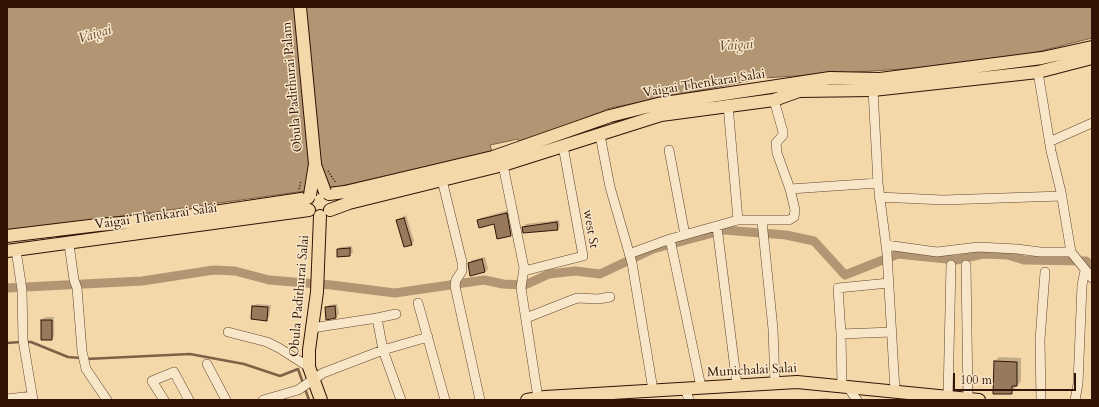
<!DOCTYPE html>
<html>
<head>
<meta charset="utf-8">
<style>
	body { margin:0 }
	#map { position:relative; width:1099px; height:407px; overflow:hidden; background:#f4d8aa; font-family:Cardo,serif }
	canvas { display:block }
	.frame { position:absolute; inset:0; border:8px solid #311406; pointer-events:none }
	.scale { position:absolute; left:953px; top:373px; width:123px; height:18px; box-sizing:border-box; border:2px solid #311406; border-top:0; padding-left:5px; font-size:12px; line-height:14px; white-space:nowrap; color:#311406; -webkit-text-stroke:3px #f8e6c8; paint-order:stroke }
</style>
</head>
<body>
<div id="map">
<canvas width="1099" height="407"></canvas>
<div class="frame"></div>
<div class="scale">100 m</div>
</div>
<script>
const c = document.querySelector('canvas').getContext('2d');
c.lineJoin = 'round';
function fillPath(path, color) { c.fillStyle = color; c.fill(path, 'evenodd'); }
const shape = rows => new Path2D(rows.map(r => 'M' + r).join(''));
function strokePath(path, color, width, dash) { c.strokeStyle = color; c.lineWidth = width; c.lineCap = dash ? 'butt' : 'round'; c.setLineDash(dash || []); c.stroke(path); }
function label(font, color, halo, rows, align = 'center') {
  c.font = font + ' Cardo,serif'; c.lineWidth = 3; c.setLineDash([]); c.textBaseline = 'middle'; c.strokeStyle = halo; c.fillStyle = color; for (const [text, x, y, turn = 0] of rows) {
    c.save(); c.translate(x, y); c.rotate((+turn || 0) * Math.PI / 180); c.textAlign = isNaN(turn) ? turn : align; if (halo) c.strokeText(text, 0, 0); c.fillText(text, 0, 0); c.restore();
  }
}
const water = shape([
	[7,7,1092,7,1092,38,1037,52,964,65,764,78,610,108,519,144,518,139,490,145,492,152,341,186,147,213,7,230,7,7]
]);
fillPath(water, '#b29572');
strokePath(water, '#7e6147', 1);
fillPath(shape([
	[509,210,514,232,511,235,494,223,478,220,481,218],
	[406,215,414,241,411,244,397,220],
	[559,220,560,226,557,229,523,227,526,224],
	[352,246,353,252,350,255,338,249,341,247],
	[485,257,488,269,485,272,471,275,469,263,472,260],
	[256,304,271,305,269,317,267,319,253,306],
	[337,304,339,314,336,317,326,308,329,305],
	[45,317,54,317,54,336,52,339,42,320],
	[999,357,1021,358,1021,381,1011,393,995,361],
	[829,398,829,400,814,400,815,399]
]), '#0003');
strokePath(shape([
	[25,342,31,342,68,357,81,358],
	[7,343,20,342],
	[86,359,190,354,244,364,280,376,298,369,309,400]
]), '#7e6147', 2.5);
strokePath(shape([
	[7,288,142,281,214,270,235,271,269,280,331,285,395,293,484,280,503,284,525,285,549,274,575,271,600,274,653,249,724,230,786,235,814,241,845,275,898,254,956,260,983,254,1008,255,1024,260,1086,261,1092,267]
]), '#b29572', 9);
const building = shape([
	[507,213,511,236,497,239,494,224,479,228,477,220,507,213],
	[404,218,412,245,404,247,396,220,404,218],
	[557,222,558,230,523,233,522,227,557,222],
	[350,248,350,256,337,257,337,249,350,248],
	[482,259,485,272,470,276,468,263,482,259],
	[252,306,268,307,267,321,251,319,252,306],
	[335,306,336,318,326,320,325,307,335,306],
	[41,320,52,320,52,340,41,340,41,320],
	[994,361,1017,362,1017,386,1012,386,1012,394,993,394,994,361]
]);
fillPath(building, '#967a5b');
strokePath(building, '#311406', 1);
const minor = shape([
	[1038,72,1051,151,1061,192,1071,252,1092,278],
	[873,90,878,183,887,253,895,391],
	[600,135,610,187,632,263,653,390],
	[1049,142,1092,123],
	[669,150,685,235],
	[503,165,524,268,521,288,538,398],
	[442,180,462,262,462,271,456,280,455,286,480,400],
	[790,189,878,183],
	[879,197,943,200,1062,196],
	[738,220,789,220,794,217,795,210,790,189,777,153,776,143,783,135,783,132,774,100],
	[762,221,773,329,775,383],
	[717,227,737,385],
	[670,239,701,387],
	[69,244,74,280,77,288,82,351,86,369,107,400],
	[886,245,937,252,978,247,1017,249,1040,252,1071,252],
	[16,250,22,290,23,340,33,400],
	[629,254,670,239,738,220,728,105],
	[966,265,968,398],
	[524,271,583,256,563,146],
	[418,303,445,400],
	[396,314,377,318,383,350,401,400],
	[526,318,577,298,598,299,610,297],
	[312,328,377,318],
	[228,332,267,342,279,348,309,367],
	[841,334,892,332],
	[207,364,226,400],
	[842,386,841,334,838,288,889,283],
	[847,386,857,400],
	[685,388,689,400],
	[948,396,951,265],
	[7,399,32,396],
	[164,400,152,381,174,372,189,400],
	[263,400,298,390,323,373,383,350,428,337],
	[1041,400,1040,340,1045,272],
	[1075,400,1078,384,1082,285,1085,271]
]);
const major = shape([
	[300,7,315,164],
	[329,194,345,192,493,157,610,116,658,104,830,78,880,79,1042,58,1092,47],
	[330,210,349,203,503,165,661,115,774,100,799,91,873,90,1038,72,1092,58],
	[320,216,317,292,309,350,309,367,321,400],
	[7,236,98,225,167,219,308,198],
	[7,251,309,210],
	[527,400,545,397,797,382,979,400]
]);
strokePath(minor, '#62452f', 10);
strokePath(major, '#311406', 14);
strokePath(shape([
	[328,171,336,183],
	[299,189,301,181]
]), '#311406', 1.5, [1, 2]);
strokePath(minor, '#f8e6c8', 9);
strokePath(major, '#f4d8aa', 12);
const majorBridge = shape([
	[315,165,325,192],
	[310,195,315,164]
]);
strokePath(majorBridge, '#311406', 14, []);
strokePath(majorBridge, '#f4d8aa', 12);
label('13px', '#311406', '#f8e6c8', [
	["Vaigai Thenkarai Salai",704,84,-9],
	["Obula Padithurai Palam",293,87,-95],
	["Vaigai Thenkarai Salai",156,217,-8],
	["west St",590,229,80],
	["Obula Padithurai Salai",300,296,-85],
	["Munichalai Salai",752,371,-3]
]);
label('italic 14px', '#654831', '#f8e6c8', [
	["Vaigai",95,35,-17],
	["Vaigai",736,46,-4]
]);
</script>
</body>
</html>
